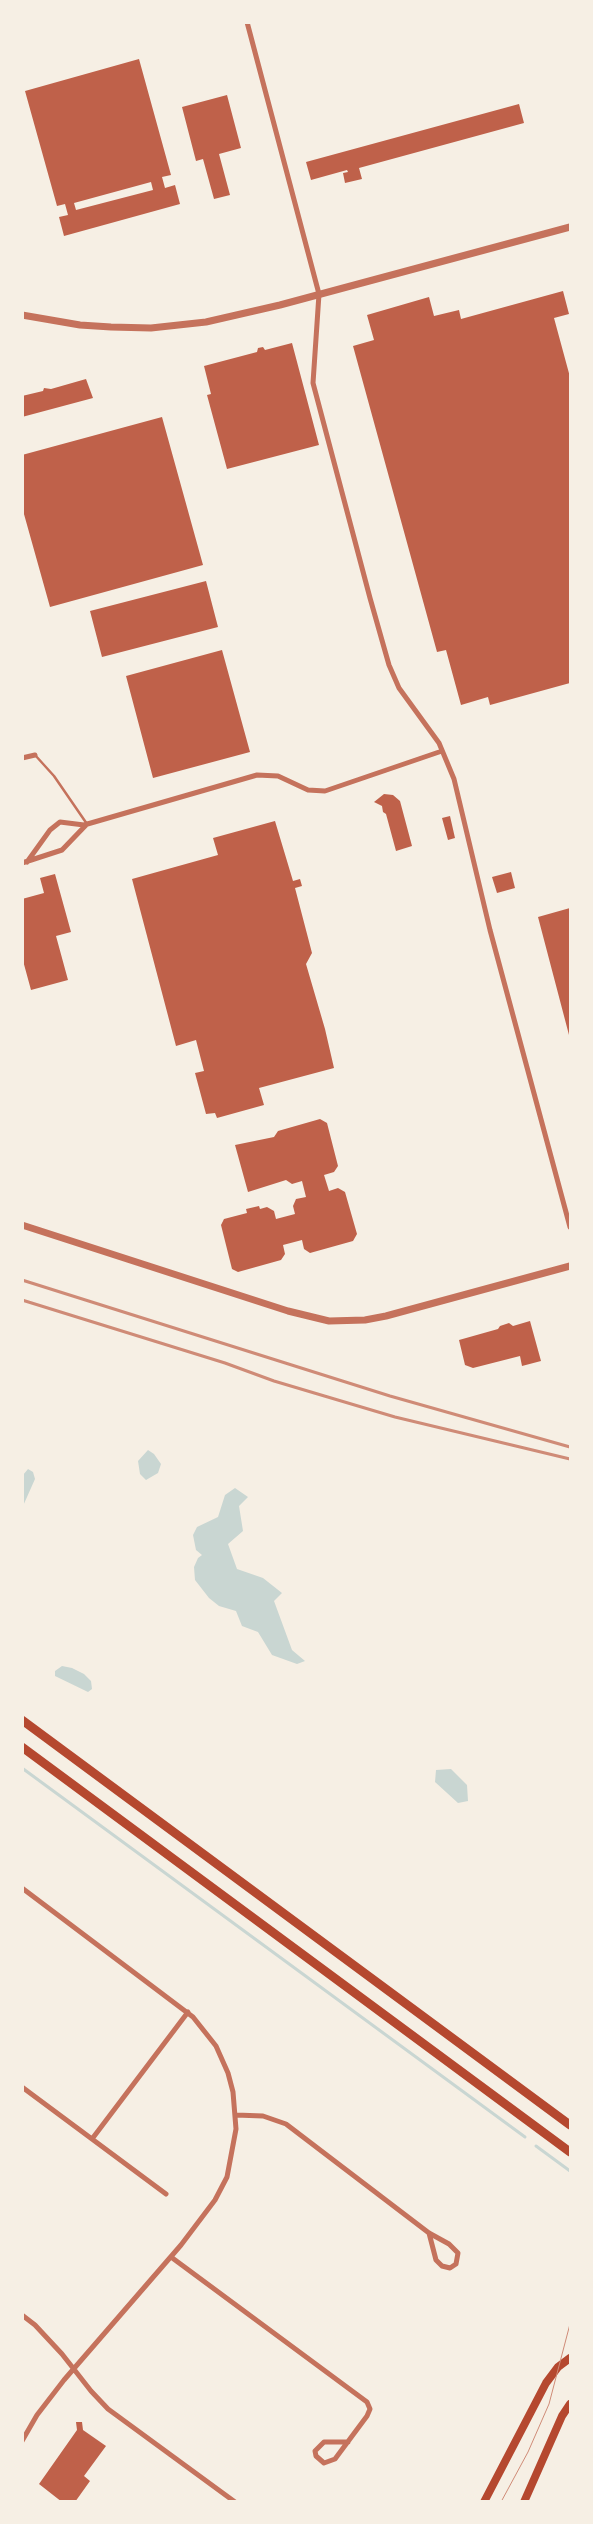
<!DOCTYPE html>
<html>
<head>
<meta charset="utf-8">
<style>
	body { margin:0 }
	#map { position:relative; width:593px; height:2524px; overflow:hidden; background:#f6efe4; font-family:Cabin,sans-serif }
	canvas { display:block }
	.frame { position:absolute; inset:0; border:24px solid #f6efe4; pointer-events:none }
</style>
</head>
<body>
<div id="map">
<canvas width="593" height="2524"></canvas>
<div class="frame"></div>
</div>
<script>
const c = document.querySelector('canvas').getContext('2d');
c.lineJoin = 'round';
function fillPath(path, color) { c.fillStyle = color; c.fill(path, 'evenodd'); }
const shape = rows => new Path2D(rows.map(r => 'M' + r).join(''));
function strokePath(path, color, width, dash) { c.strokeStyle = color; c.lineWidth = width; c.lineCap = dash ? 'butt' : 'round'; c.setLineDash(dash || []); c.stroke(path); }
fillPath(shape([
	[148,1450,154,1454,161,1464,158,1473,146,1480,140,1474,138,1461],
	[28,1469,33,1472,35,1479,23,1506,23,1475],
	[235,1488,248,1497,239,1506,243,1531,228,1544,237,1569,263,1578,282,1593,274,1601,292,1650,305,1661,297,1664,272,1655,258,1632,242,1626,236,1611,219,1606,209,1598,195,1580,194,1567,198,1558,202,1555,196,1550,193,1535,197,1527,218,1517,225,1495],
	[62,1666,72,1668,84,1674,91,1681,92,1689,88,1692,55,1676,55,1671],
	[451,1769,467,1785,468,1801,458,1803,435,1782,436,1770]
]), '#c9d6d2');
strokePath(shape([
	[22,1768,525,2137],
	[536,2146,570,2171]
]), '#c9d6d2', 3);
fillPath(shape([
	[139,59,171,175,162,177,165,188,175,185,180,204,64,236,59,217,68,215,65,204,57,206,25,91],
	[151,182,153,190,76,210,74,203],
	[227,95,241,148,219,154,230,195,214,199,203,159,196,161,182,107],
	[519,104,524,123,359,168,362,179,345,183,343,173,348,172,347,170,311,180,306,162],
	[563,291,569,314,554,318,570,377,570,683,490,705,488,697,461,705,446,650,437,652,353,346,374,340,367,315,429,297,434,316,459,310,461,319],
	[292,343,319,445,227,469,207,395,211,394,204,366,257,352,258,348,263,347,265,350],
	[86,379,93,398,22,417,22,396,43,391,44,388,51,389],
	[162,417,203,565,50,607,22,507,22,455],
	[206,581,218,627,102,657,90,611],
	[222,650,250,752,153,778,126,676],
	[384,794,393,795,400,801,412,846,396,851,386,814,383,812,382,806,374,802],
	[450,816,455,838,448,840,442,818],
	[275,821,293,881,300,879,302,886,295,888,312,953,306,964,325,1029,334,1068,259,1088,264,1105,217,1118,215,1113,206,1114,195,1073,204,1071,196,1040,176,1046,132,879,218,855,213,838],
	[511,872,515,888,497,893,492,877],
	[55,874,71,932,56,936,68,980,31,990,22,957,22,899,44,893,40,878],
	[570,908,570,1034,569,1035,538,917],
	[320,1119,327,1123,338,1166,334,1172,324,1175,329,1191,338,1188,345,1192,357,1234,353,1241,310,1253,304,1249,302,1240,283,1245,285,1254,281,1260,238,1272,232,1269,221,1225,224,1219,247,1213,246,1209,259,1206,260,1209,267,1207,274,1211,276,1219,295,1214,293,1206,296,1199,306,1197,302,1181,292,1184,286,1180,248,1192,235,1145,274,1137,278,1131],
	[530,1321,541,1361,522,1366,520,1356,473,1368,465,1365,459,1340,498,1329,500,1326,509,1323,513,1326],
	[76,2422,82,2422,83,2430,106,2446,84,2476,90,2481,75,2502,62,2502,39,2484,77,2430]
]), '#bf614a');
strokePath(shape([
	[35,755,54,776,87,824]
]), '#c5725c', 2.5);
strokePath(shape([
	[247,22,319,294,313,383,370,598,389,665,399,688,439,743,454,779,490,930,570,1227],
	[22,758,35,755],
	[27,862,50,830,60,822,84,825,257,775,278,776,308,790,325,791,442,751],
	[22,863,62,850,87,824],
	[22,1888,193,2017,216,2046,228,2073,233,2092,236,2129,227,2177,215,2200,181,2245,64,2380,37,2415,22,2441],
	[22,2087,166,2194],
	[236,2115,263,2116,286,2124,429,2233,449,2244,458,2253,456,2264,450,2268,442,2266,436,2260,429,2233],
	[92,2139,188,2012],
	[171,2257,367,2402,370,2409,367,2416,335,2459,324,2463,316,2456,315,2451,324,2442,348,2442],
	[22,2315,35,2325,62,2354,91,2391,108,2409,235,2502]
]), '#c5725c', 5);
strokePath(shape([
	[22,315,80,325,111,327,151,328,206,322,280,305,570,227],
	[22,1225,288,1311,329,1321,365,1320,386,1316,570,1266]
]), '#c5725c', 7);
strokePath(shape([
	[484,2502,546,2383,558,2367,570,2358],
	[524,2502,562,2416,570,2404]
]), '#b5482f', 8);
strokePath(shape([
	[22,1720,570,2125],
	[22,1747,570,2152]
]), '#b5482f', 9);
strokePath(shape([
	[501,2502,528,2452,549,2404,570,2324]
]), '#cf8b77', 1);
strokePath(shape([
	[22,1280,390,1396,570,1447],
	[22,1300,225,1363,274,1381,395,1417,570,1459]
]), '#cf8b77', 3);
</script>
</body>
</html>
